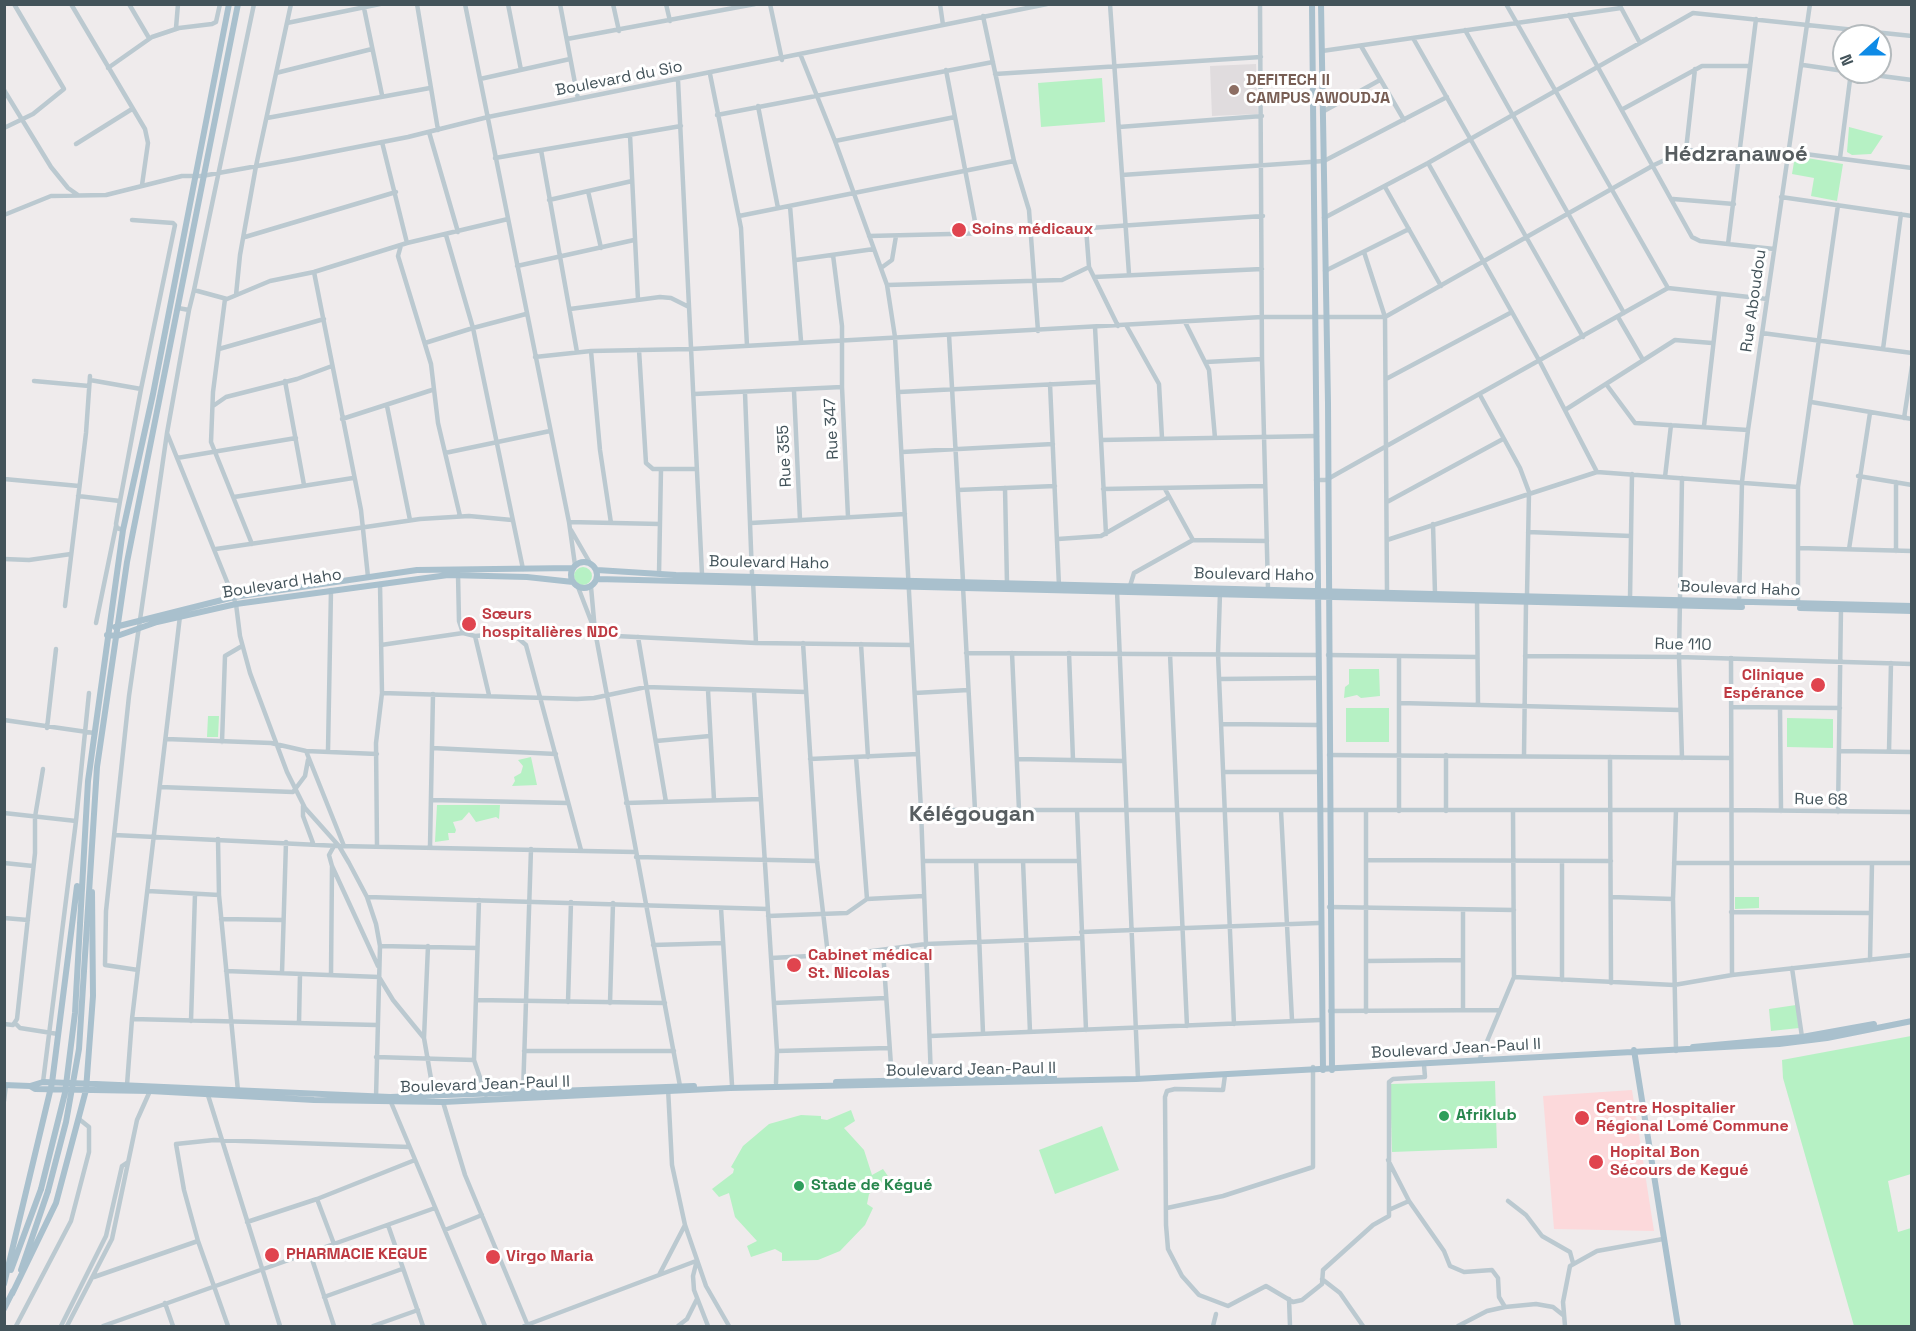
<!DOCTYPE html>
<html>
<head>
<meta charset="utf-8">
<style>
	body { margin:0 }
	#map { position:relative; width:1916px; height:1331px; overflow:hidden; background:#efebec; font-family:"Space Grotesk",sans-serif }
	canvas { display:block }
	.frame { position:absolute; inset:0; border:6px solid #43535a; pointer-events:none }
	.north { position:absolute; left:1832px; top:24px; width:60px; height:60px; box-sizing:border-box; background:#fff; border:2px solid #b4babd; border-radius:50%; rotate:249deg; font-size:16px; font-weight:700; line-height:24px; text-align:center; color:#43535a }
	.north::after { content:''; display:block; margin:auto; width:21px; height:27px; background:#0f8be6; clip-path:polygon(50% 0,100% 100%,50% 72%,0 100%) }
</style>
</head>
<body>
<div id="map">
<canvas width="1916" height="1331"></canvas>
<div class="frame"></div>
<div class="north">N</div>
</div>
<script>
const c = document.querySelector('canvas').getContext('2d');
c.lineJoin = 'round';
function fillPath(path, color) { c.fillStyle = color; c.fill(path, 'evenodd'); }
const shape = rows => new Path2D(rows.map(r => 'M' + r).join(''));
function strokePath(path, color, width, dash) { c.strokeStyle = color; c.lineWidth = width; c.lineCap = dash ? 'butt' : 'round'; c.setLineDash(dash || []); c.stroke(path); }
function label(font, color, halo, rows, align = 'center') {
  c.font = font + ' "Space Grotesk",sans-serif'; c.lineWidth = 6; c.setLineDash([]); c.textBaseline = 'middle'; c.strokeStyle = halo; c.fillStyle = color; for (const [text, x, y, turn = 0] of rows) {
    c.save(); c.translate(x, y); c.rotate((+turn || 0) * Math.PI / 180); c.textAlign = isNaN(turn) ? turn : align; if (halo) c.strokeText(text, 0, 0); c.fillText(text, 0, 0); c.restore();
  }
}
fillPath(shape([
	[1256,64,1258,114,1212,116,1210,66]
]), '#e0dcde');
fillPath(shape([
	[1632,1090,1654,1231,1554,1229,1543,1096]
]), '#fcd9db');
fillPath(shape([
	[1102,78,1105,122,1041,127,1038,83],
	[1849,127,1883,136,1871,154,1852,155,1847,152],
	[1795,156,1843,164,1837,201,1811,196,1814,178,1792,174],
	'574 576a9 9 0 1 1 18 0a9 9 0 1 1-18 0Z',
	[1349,669,1379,669,1380,696,1361,698,1357,695,1344,698,1345,687,1349,684],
	[1346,708,1389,708,1389,742,1346,742],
	[208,716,219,716,218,737,207,737],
	[1787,718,1833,719,1833,748,1787,747],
	[531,757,537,785,512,786,515,781,514,777,521,773,523,766,518,760],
	[437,805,500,805,499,819,496,817,476,822,469,812,462,820,453,822,456,830,455,833,448,833,449,840,435,842],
	[1735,897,1759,897,1759,908,1735,909],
	[1796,1005,1799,1028,1771,1031,1769,1009],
	[1911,1036,1911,1174,1888,1181,1898,1232,1911,1228,1911,1326,1854,1326,1783,1078,1782,1060],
	[1495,1081,1497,1148,1392,1152,1390,1084],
	[851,1110,855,1121,844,1128,864,1150,872,1175,883,1169,890,1179,869,1194,867,1204,873,1208,865,1225,840,1251,818,1260,782,1261,782,1253,775,1249,751,1257,747,1246,757,1241,735,1217,729,1193,719,1197,712,1189,733,1173,734,1169,731,1167,743,1146,769,1124,801,1115,821,1116,821,1119,827,1120],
	[1102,1126,1119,1170,1055,1194,1039,1150]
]), '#b6f1c4');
strokePath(shape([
	[71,4,145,129,148,143,142,185],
	[129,4,149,38],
	[417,4,438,130],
	[465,4,569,522,575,565],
	[508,4,521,70],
	[560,4,578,99],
	[613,4,619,31],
	[666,4,670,21],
	[770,4,782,60],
	[940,4,943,25],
	[1110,4,1129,274],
	[1260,4,1262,359,1268,589],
	[1506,4,1668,288],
	[1619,4,1640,43],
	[364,8,382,95],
	[1569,15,1692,237,1700,241,1774,249],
	[983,16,1014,161,1029,210,1038,331],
	[287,23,380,4],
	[176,28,178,4],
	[1465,30,1624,313],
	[1413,38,1583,337],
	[567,39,755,4],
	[1361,46,1404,120],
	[1322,51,1621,8],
	[801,56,835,141,887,285,895,337,921,810,931,1079],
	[1803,65,1844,71],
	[108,68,152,37,179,28,212,24,216,22,220,4],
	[946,70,977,232],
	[1851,72,1912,80],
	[276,73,372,49],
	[710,74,741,228,747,346],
	[995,74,1261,57],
	[480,79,570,59],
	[678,80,702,574],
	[4,90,51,167,68,188,78,195],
	[758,106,778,208],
	[1623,109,1702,66,1750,66],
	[1324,111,1380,80],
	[717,115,993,62],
	[267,118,430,88],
	[1119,127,1262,116],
	[4,128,33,114,64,89,14,4],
	[429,132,458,232],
	[630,135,638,300],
	[835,141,955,117],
	[382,142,407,243],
	[76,144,132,109],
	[541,150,577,352],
	[1686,150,1695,69],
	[495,158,681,126],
	[1840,158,1851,72],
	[1428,163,1540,362,1597,472],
	[1122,175,1324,161,1447,97],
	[1385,187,1441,286],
	[588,191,601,248],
	[1781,197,1912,216],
	[1673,199,1734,204],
	[549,200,632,181],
	[790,206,801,341],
	[4,215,51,196,106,195,182,176,202,176,296,159,408,137,488,117,1047,4],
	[739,216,1014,161],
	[1324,218,1428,163,1693,13,1912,36],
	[132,220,173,223,175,225,141,389],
	[1086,228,1089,267,1118,326],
	[869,236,1032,232,1263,216],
	[245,237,396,192],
	[1728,244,1756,19],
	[401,245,398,256,431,364,438,423,460,516],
	[1364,252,1385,317,1387,592],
	[833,255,842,326,842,387,848,517],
	[796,260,874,249],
	[517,266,634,240],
	[881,268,892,260,896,236],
	[1325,271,1409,229],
	[314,272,361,510,368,577],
	[1094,277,1262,269],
	[887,285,1062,280,1089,267],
	[194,290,254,4],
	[236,295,240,255,256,166,291,4],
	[225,299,213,392,211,442,252,544],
	[178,308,189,310,194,290,227,299,270,281,314,272,407,243,508,219],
	[570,309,660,297,671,298,689,307],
	[189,310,167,433,236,604,240,636,250,673,287,772,305,808,339,846,349,863,367,897,376,924,380,946,376,1097],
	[1618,317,1643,360],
	[1185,322,1209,370,1215,438],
	[1126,325,1159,384,1162,438],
	[1095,327,1106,534],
	[1762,333,1912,353],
	[949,335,963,581],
	[425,343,473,328,446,235],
	[219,349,324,319],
	[1883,349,1901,214],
	[639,350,646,463,653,469,697,469],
	[591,351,600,450,611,523],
	[535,357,591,351,691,349,1262,317,1385,317,1654,165,1686,150,1790,152,1912,168],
	[1206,362,1262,359],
	[1386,379,1512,312],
	[90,380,141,389,120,501],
	[34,381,89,386],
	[285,381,304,485],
	[1050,384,1059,586],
	[1606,384,1635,423,1748,430],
	[794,391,800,520],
	[899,392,1098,382],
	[745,393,752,575],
	[694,394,842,387],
	[1480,395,1520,468,1529,492,1527,595],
	[1811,402,1912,419],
	[213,406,226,397,297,379,332,366],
	[387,406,410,520],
	[1565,410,1675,340,1712,343],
	[1904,418,1912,366],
	[342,419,432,390],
	[1704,426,1719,295],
	[1101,440,1317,436],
	[902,452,1053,444],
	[445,453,550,431],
	[177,458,296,438],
	[1858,476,1912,485],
	[1665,477,1671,425],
	[4,479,79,486],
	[1316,480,1326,480,1668,288,1767,299],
	[1005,488,1007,584],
	[1103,489,1265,486],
	[1165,489,1193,540],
	[958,490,1055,486],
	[78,496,120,501,116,524,117,528,123,530],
	[234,497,353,478],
	[1387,502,1503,439],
	[569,522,660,524],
	[751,523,905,514],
	[1433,524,1435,593],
	[571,530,590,563],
	[1528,532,1631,536],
	[1058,539,1101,536,1169,497],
	[1387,540,1597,472,1798,487],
	[1799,548,1912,551],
	[216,549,420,519,469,516,512,520],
	[1849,549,1870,413],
	[1896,551,1896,482],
	[4,559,29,560,71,554],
	[523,569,473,328,526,314],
	[458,574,459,621,463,633,475,636,512,633,526,645,581,850],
	[659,574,661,469],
	[753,581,756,643],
	[1130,586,1134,573,1193,540,1267,541],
	[578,587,593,626],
	[591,587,595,631,680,1086],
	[963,587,975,810],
	[1117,591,1138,1079],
	[1220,593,1218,654,1234,1024],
	[1630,599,1632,474],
	[1477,600,1478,705],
	[1739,603,1742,482,1748,430,1810,4],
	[1798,604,1798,487,1838,205],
	[65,606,86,433,90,376],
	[96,623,116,526],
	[596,635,756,643,912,645],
	[475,636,489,695],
	[638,637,666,802],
	[803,643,817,861,828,955],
	[861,644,868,757],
	[381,645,463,633],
	[966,653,1318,655],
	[1012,653,1019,810],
	[1069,653,1073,760],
	[1170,654,1187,1026],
	[1328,655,1477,657],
	[1525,656,1679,657,1912,664],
	[1731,658,1732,975],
	[1219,679,1317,678],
	[708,690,714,800],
	[754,692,777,1051,776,1083],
	[382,693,577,699,594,698,646,687,806,692],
	[915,693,968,690],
	[1400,703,1680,710],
	[1732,707,1840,708],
	[1780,708,1781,811],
	[4,720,94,733],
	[1223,724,1317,725],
	[47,728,56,649],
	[166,739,271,743,306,751,377,754],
	[656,741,710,736],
	[222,742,225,656,242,646],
	[432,748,556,754],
	[306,751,344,846],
	[328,751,331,590],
	[1839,751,1912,752],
	[1889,751,1891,663],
	[1329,755,1731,758],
	[1524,755,1526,602],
	[856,757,867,899],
	[1610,757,1611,983],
	[1682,758,1679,657,1682,478],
	[810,759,918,754],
	[1017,759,1124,761],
	[1225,772,1318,772],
	[160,787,293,792,305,776,308,760],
	[431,800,568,803],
	[626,803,761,799],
	[303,806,303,816,313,843],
	[921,810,1731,810,1912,812],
	[1077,810,1086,1030],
	[1281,811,1292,1020],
	[1366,811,1366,1012],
	[1399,811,1399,656],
	[1446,811,1446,755],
	[1838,812,1841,608],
	[4,813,76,821,89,693],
	[114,835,339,846,635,852],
	[218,839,219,895,238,1091],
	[334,846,329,855,332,866,378,966],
	[377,846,376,743,382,693,380,584],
	[430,847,433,694],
	[636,857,817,861],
	[1366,860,1611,861],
	[923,861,1078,861],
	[976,861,983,1033],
	[1023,861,1030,1032],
	[1562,862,1562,980],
	[4,863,33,866],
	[1674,863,1912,863],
	[148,891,219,895],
	[367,897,768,909],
	[1611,897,1673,899],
	[479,900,474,1060,486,1095],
	[1329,907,1514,910],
	[721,908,732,1085],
	[1463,910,1463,1010],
	[1731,912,1870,913],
	[768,916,847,913,867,899,924,896],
	[4,918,28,920],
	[221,919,283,920],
	[1081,932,1319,923],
	[653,945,723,943],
	[380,946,477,948],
	[428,946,424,1038,434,1096],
	[883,951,892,1080],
	[771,958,849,954,926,944,1081,938],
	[1870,960,1872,863],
	[1366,961,1463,960],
	[1792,968,1802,1037],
	[138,970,105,965,106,911,129,696,167,433],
	[226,971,379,977,393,1000,424,1038],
	[282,973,286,842],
	[331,975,332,867],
	[1514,977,1674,985,1732,975,1912,955],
	[476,1000,665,1003],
	[568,1002,571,902],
	[610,1003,613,903],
	[774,1003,886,998],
	[1330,1011,1499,1010],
	[132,1019,377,1025],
	[191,1021,195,894],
	[15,1023,20,1028,58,1034],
	[299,1023,300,974],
	[4,1024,13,1025,17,1019,35,853,35,817,43,769],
	[930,1036,1320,1020],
	[524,1051,674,1051],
	[777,1051,889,1048],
	[1676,1051,1673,899,1676,810],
	[376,1057,474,1060],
	[1480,1058,1514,977,1513,811],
	[1225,1075,1223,1090,1175,1089,1167,1091,1165,1097,1166,1225,1168,1249,1182,1276,1199,1295,1228,1306,1266,1286,1293,1302,1302,1300,1322,1284,1323,1270,1373,1225,1389,1216,1389,1082,1393,1079,1425,1077,1424,1065],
	[43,1082,76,821],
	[127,1085,132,1019,180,616],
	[668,1088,672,1165,685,1225,706,1286,729,1326],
	[207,1092,280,1326],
	[523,1093,531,849],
	[390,1100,485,1326],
	[4,1101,6,1085],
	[443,1102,465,1175,528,1326],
	[1388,1160,1409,1201,1444,1251,1450,1266,1464,1272,1492,1270,1498,1278,1499,1297,1505,1307,1536,1304,1553,1307,1563,1315],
	[317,1199,334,1244],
	[1508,1201,1526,1215,1542,1236,1570,1252,1573,1263],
	[1167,1208,1223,1196,1313,1167,1313,1067],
	[1391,1209,1409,1201],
	[247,1222,317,1199,415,1160],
	[388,1225,423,1326],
	[445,1230,482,1215],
	[310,1253,334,1326],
	[696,1264,693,1276,694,1290,708,1326],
	[659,1275,696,1261],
	[94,1277,198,1241],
	[1322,1279,1340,1293,1363,1326],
	[324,1297,402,1269],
	[1289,1299,1290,1326],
	[165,1303,173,1326],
	[16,1326,71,1221,89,1152,89,1127,79,1119],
	[61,1326,106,1236,122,1166,128,1162],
	[67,1326,112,1239,137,1120,150,1091],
	[103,1326,435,1208],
	[228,1326,198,1241,184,1190,176,1144,214,1140,409,1147],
	[373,1326,418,1310],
	[524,1326,659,1275,685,1225],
	[678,1326,687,1319,697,1299],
	[1213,1326,1216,1314],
	[1458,1326,1487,1311,1505,1307],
	[1565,1326,1563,1302,1570,1266,1597,1251,1663,1239]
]), '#bbc9d0', 4.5);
strokePath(shape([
	[1312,4,1323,1070],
	[1321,4,1328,403,1332,1070],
	'571 575a13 13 0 1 1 26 0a13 13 0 1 1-26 0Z',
	[597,570,676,575,1912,606],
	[597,579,1742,607],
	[1800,608,1912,611],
	[115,627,234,597,417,570,573,568],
	[107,635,117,636,157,622,236,604,448,575,527,577,573,582],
	[80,924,88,781,123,530,153,394,229,4],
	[87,924,97,767,127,562,238,4],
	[1693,1047,1802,1037,1874,1024],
	[1634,1050,1678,1326],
	[836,1082,1054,1077],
	[4,1085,30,1086,35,1089,150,1091,314,1100,443,1102,730,1088,1136,1079,1779,1044,1827,1038,1912,1021],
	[30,1086,43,1082,96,1084,390,1097,694,1086],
	[11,1270,41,1189],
	[21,1270,48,1191],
	[4,1284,52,1083,77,886],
	[12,1294,56,1203,86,1090,93,996,92,892],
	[4,1309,13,1291]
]), '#a9c0cd', 6);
strokePath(shape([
	[41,1189,65,1093,75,1013,80,924],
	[48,1191,66,1122,79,1049,87,924]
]), '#a9c0cd', 6);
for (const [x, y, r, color] of [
	[1234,90,6,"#8d6e63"],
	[959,230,8,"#e0444e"],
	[469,624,8,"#e0444e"],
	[1818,685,8,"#e0444e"],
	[794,965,8,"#e0444e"],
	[1444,1116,6,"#2e9e5b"],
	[1582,1118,8,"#e0444e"],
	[1596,1162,8,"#e0444e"],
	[799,1186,6,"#2e9e5b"],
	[272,1255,8,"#e0444e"],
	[493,1257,8,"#e0444e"]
]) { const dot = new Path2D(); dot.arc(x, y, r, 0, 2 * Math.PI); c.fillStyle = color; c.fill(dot); strokePath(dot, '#fff', 2); }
label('16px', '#43535a', '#fff', [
	["Boulevard du Sio",619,79,-11],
	["Rue Aboudou",1754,301,-82],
	["Rue 347",832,429,-93],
	["Rue 355",785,456,-93],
	["Boulevard Haho",769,563,1],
	["Boulevard Haho",1254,575,1],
	["Boulevard Haho",282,584,-9],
	["Boulevard Haho",1740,589,2],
	["Rue 110",1683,645,1],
	["Rue 68",1821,800,1],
	["Boulevard Jean-Paul II",1456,1049,-3],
	["Boulevard Jean-Paul II",971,1070,-1],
	["Boulevard Jean-Paul II",485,1085,-2]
]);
label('bold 16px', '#785e54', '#fff', [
	["DEFITECH II",1246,81],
	["CAMPUS AWOUDJA",1246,99]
], 'left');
label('bold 16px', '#be3a42', '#fff', [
	["Soins médicaux",972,230],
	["Sœurs",482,615],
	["hospitalières NDC",482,633],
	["Clinique",1804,676,"right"],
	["Espérance",1804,694,"right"],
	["Cabinet médical",808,956],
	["St. Nicolas",808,974],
	["Centre Hospitalier",1596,1109],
	["Régional Lomé Commune",1596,1127],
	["Hopital Bon",1610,1153],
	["Sécours de Kegué",1610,1171],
	["PHARMACIE KEGUE",286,1255],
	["Virgo Maria",506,1257]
], 'left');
label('bold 16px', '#27864d', '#fff', [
	["Afriklub",1456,1116],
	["Stade de Kégué",811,1186]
], 'left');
label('bold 22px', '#585e61', '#fff', [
	["Hédzranawoé",1736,155],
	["Kélégougan",972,815]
]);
</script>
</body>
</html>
